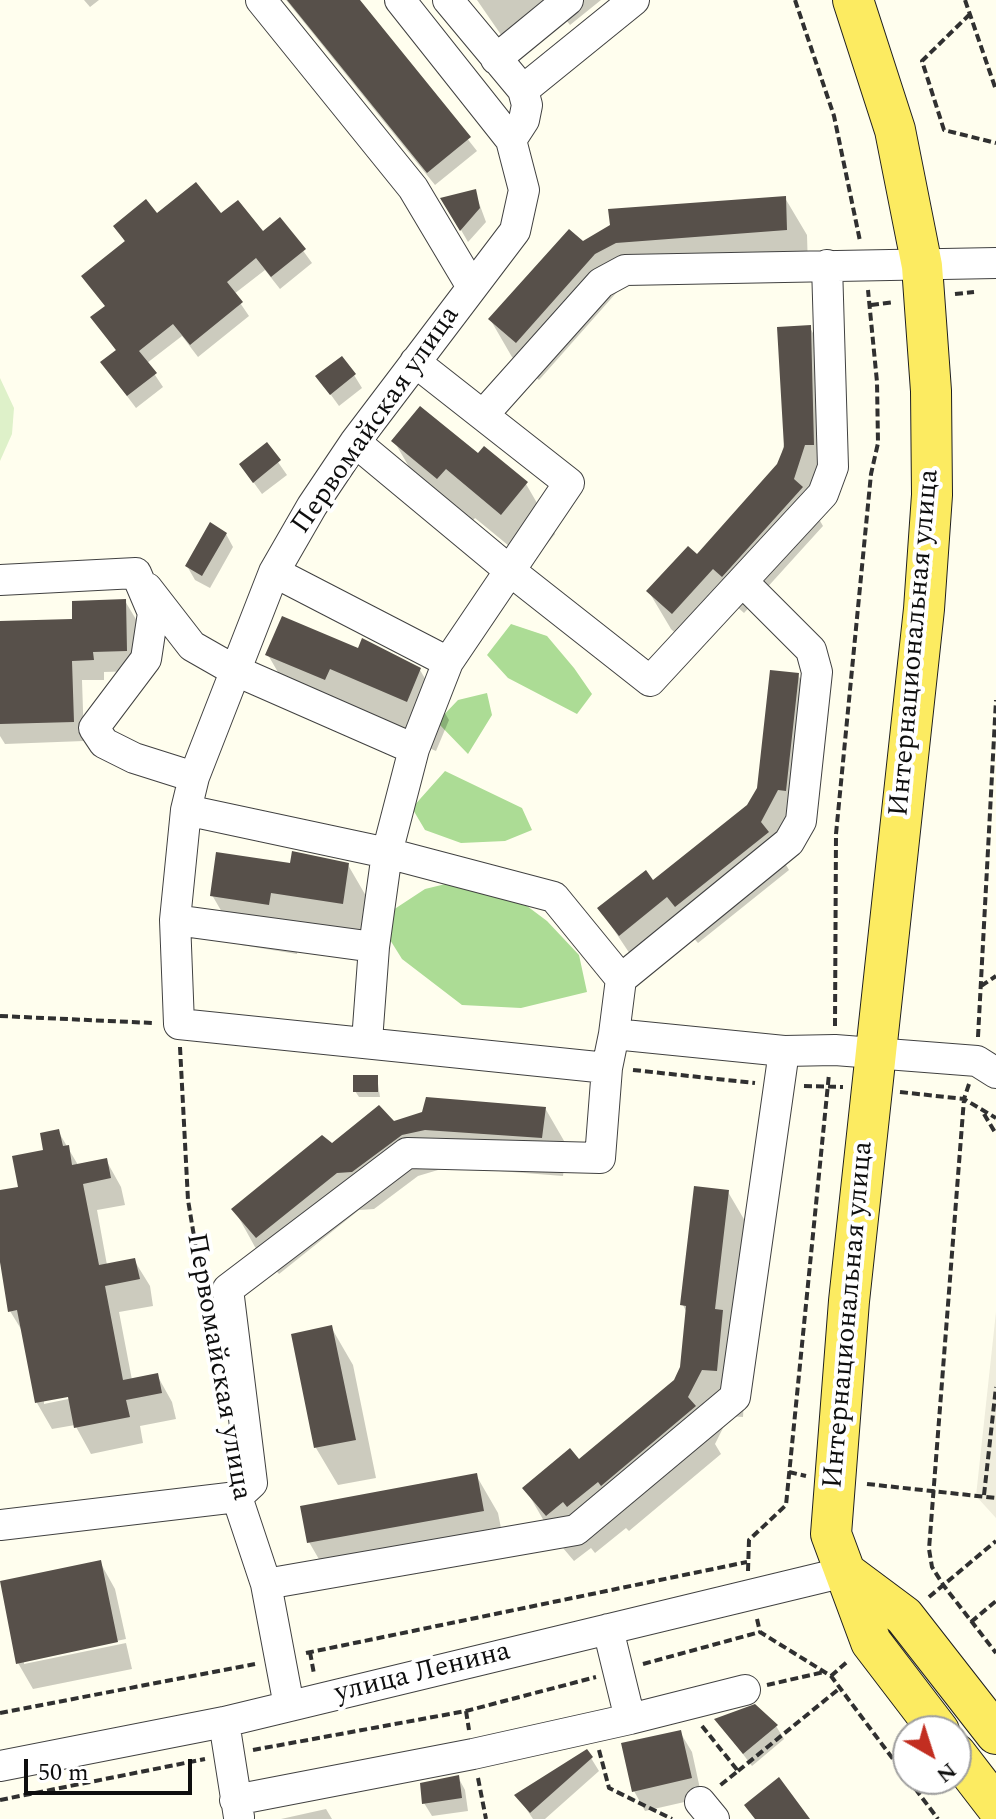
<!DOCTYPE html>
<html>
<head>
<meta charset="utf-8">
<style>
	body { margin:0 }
	#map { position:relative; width:996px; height:1819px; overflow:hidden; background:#fffeee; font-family:Spectral,serif }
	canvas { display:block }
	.north { position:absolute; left:892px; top:1715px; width:80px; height:80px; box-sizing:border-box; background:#fff; border:2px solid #9f9f9f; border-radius:50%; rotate:141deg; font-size:22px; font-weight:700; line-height:32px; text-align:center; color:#0e0e0e }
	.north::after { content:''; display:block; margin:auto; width:28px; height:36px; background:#c22e21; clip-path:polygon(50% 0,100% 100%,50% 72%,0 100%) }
	.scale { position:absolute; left:24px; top:1759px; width:168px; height:36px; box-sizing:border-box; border:4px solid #0e0e0e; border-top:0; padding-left:10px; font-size:24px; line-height:28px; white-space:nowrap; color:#0e0e0e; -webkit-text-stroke:6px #fff; paint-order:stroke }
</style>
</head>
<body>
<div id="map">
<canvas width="996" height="1819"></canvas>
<div class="north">N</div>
<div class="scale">50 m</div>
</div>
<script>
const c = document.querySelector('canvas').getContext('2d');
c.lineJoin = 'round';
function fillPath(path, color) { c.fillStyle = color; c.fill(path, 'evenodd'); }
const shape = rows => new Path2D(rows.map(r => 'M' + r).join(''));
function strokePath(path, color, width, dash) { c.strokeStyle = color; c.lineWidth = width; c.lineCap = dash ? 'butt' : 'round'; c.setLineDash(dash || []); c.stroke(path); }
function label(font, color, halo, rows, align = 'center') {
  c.font = font + ' Spectral,serif'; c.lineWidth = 8; c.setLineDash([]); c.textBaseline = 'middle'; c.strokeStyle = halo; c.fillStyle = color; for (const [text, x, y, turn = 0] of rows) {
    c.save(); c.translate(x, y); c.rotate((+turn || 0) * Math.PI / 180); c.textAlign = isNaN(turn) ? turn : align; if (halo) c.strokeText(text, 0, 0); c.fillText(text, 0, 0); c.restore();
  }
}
fillPath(shape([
	[511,624,547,636,574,668,592,694,577,714,508,678,487,655],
	[487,693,492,715,468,754,437,722,458,700],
	[445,771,522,808,532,830,505,841,461,843,425,830,412,808],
	[462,880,511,894,547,921,579,955,587,992,521,1008,462,1005,402,959,382,927,393,910,425,889]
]), '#acdc95');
fillPath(shape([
	[0,378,14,408,12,434,0,461]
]), '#def1c9');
fillPath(shape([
	[996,1312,996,1518,976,1496]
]), '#efeddd');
fillPath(shape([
	[84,0,99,0,90,7],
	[286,0,358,0,477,151,435,185],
	[477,0,601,0,570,25,563,16,515,55],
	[475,192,486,222,468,242,450,211],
	[785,198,807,235,808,268,638,280,617,292,539,380,512,357,490,319,582,243],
	[157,216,221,216,262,233,280,219,312,263,280,289,265,270,234,294,249,316,198,357,182,336,147,363,163,387,136,408,102,363,117,352,93,318,106,307,84,276,125,242,116,226],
	[810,328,832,365,816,514,823,526,744,613,735,605,694,651,671,629,649,592,697,556,779,466],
	[354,375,362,388,339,406,318,377],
	[394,441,478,456,526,484,555,534,531,564,475,518,467,528,423,491],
	[266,445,287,475,262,494,241,465],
	[226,534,233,547,210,588,195,580,187,566],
	[125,601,137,621,138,671,104,672,104,680,82,680,84,741,5,744,0,736,0,623,74,621],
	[359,651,420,670,449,720,436,751,359,718,297,705,268,655],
	[798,675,819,713,783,860,789,870,698,943,690,934,642,972,600,909,653,882,749,806,759,789],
	[348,865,377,915,371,954,299,943,297,954,241,945,212,895,292,866],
	[377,1077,380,1097,359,1097,355,1091],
	[545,1108,567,1146,563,1176,448,1167,418,1176,374,1209,359,1210,279,1274,255,1247,234,1209,332,1146,393,1123],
	[58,1131,78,1165,106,1160,121,1187,125,1205,97,1210,107,1265,134,1260,150,1286,153,1306,119,1312,132,1380,157,1375,172,1402,176,1419,140,1426,143,1443,91,1454,75,1425,52,1429,37,1403,24,1334,10,1311,0,1260,0,1192,21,1188],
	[77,1393,78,1397,44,1404,44,1400],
	[728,1192,755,1238,743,1417,729,1416,715,1444,721,1454,629,1531,626,1528,595,1553,591,1548,574,1561,552,1535,525,1488,578,1461,676,1382,682,1368,687,1313,683,1305],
	[331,1327,353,1365,376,1478,338,1485,316,1448,293,1335],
	[476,1475,498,1513,505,1548,331,1580,309,1542],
	[100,1562,115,1589,126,1639,24,1660,24,1664,126,1643,132,1669,33,1689,18,1663],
	[717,1720,776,1726,784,1739,752,1766],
	[680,1732,692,1752,702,1798,645,1811,634,1791],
	[591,1758,599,1771,545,1819,533,1819,517,1795],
	[458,1777,465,1790,468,1811,432,1816,424,1803],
	[326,1809,332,1819,281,1819]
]), '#0003');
fillPath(shape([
	[287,0,360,0,471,137,427,173],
	[196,182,221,213,238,200,263,231,280,217,306,249,271,277,256,258,227,282,243,302,190,345,173,324,139,351,157,373,127,396,100,362,116,350,90,317,105,306,81,276,125,241,113,226,146,199,157,213],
	[476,189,480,208,460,231,440,198],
	[786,196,787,230,616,243,595,254,516,343,488,319,569,229,583,241,610,225,608,209],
	[811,325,814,445,805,445,794,479,803,487,722,577,713,569,672,614,646,591,688,546,697,554,777,464,784,447,777,327],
	[342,356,356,374,330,395,315,376],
	[420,406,478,453,484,446,528,482,501,515,446,469,437,479,391,441],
	[267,442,281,460,253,483,239,464],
	[210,522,227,533,202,576,185,566],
	[126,599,127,651,93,652,94,660,72,661,74,722,0,724,0,621,72,619,72,601],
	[282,616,358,648,362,638,421,668,407,702,330,669,325,680,265,655],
	[770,670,799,673,786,791,778,790,761,822,769,832,675,907,667,897,619,936,597,908,646,870,653,880,747,805,757,788],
	[292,851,349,863,343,904,271,893,269,905,210,896,216,852,290,863],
	[353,1075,378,1075,378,1092,353,1092],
	[426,1097,546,1107,542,1138,425,1130,402,1135,352,1172,337,1173,256,1238,231,1209,322,1135,332,1143,379,1105,394,1121,422,1112],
	[59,1129,63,1146,69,1145,72,1165,107,1158,111,1178,83,1184,99,1265,135,1258,140,1279,105,1286,123,1380,158,1373,162,1393,126,1400,130,1417,74,1428,68,1397,35,1403,17,1310,8,1312,0,1262,0,1190,18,1187,12,1156,43,1150,40,1133],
	[694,1186,729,1190,715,1309,723,1310,717,1371,702,1370,688,1397,696,1406,601,1486,598,1482,567,1507,563,1502,546,1516,522,1488,570,1448,579,1459,674,1380,680,1367,686,1306,680,1305],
	[332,1325,356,1440,314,1448,291,1334],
	[477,1473,484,1511,307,1543,300,1506],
	[101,1560,118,1642,16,1664,0,1581],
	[755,1704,778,1725,743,1754,714,1719],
	[681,1730,692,1778,632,1792,621,1743],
	[587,1749,593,1757,530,1813,514,1795],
	[459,1775,462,1798,422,1804,420,1783],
	[779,1777,810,1819,755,1819,744,1805]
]), '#57504a');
const minor = shape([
	[261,0,413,188,472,287],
	[400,0,511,140,524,190,515,231,355,442,312,506,274,572,194,777,186,810,175,920,179,1024,607,1068],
	[448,0,523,90,527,105,524,120,511,140],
	[496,59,568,0],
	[523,90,634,0],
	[483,415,601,283,625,270,996,263],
	[355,442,509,570,650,681,823,494,833,467,827,265],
	[274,572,448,662],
	[0,580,136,573,153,613,146,659,94,728,104,743,134,758,194,777],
	[147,588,192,646,234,670,414,749],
	[186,810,387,853,554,897,621,979],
	[175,920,374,947],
	[614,1034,621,979,789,842,801,821,817,672,811,650,743,582],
	[367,1041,374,947,387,853,414,749,448,662,569,483,415,362],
	[237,1497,266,1584,289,1706],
	[0,1525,237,1497,252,1483,228,1289,407,1153,600,1158,607,1068,614,1034,784,1051,835,1050,977,1061,996,1073],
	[266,1584,576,1530,735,1397,784,1051],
	[608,1629,630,1719,745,1690],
	[224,1722,239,1817],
	[0,1766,224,1722,845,1572],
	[235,1800,473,1754,630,1719],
	[700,1802,714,1819]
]);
const major = shape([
	[853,0,895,130,922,266,931,391,932,495,924,609,849,1301,831,1534,871,1642,939,1731],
	[845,1572,904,1616,996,1734],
	[956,1754,996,1806]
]);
strokePath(minor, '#414141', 32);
strokePath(major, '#1f1f1f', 42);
strokePath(shape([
	[795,0,834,116,860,241],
	[965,0,996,90],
	[970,14,922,61,944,130,996,143],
	[955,294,974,292],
	[871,305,894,302],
	[981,986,996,976],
	[0,1016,153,1023],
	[835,1026,836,834,871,474,878,443,877,382,868,290],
	[978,1037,996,700],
	[180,1047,188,1200,202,1285],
	[633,1070,755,1083],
	[969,1084,964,1099,929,1549,932,1567,944,1586,996,1653],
	[804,1086,843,1087],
	[900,1092,964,1099,996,1118],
	[984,1114,996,1134],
	[789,1472,806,1476],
	[867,1484,996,1498],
	[984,1495,996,1387],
	[748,1571,749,1540,786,1505,829,1074],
	[929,1597,996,1541],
	[757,1619,760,1632,831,1676,908,1779],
	[971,1622,996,1601],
	[310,1652,314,1674],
	[306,1653,747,1562],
	[643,1664,760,1632],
	[831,1676,847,1662],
	[767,1685,824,1672],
	[466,1711,469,1730],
	[0,1713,255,1664],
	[702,1726,738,1771,718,1787],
	[253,1750,466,1711,596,1677],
	[599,1750,609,1788,672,1819],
	[738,1771,840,1688],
	[478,1778,486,1819],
	[908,1779,938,1819],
	[0,1800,205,1759]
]), '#303030', 4, [8, 4]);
strokePath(minor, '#fff', 30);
strokePath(major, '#fceb61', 40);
label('28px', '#0e0e0e', '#fff', [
	["Первомайская улица",377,421,-55],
	["Интернациональная улица",916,643,-85],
	["Интернациональная улица",850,1315,-85],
	["Первомайская улица",217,1367,80],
	["улица Ленина",423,1674,-14]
]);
</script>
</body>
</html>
